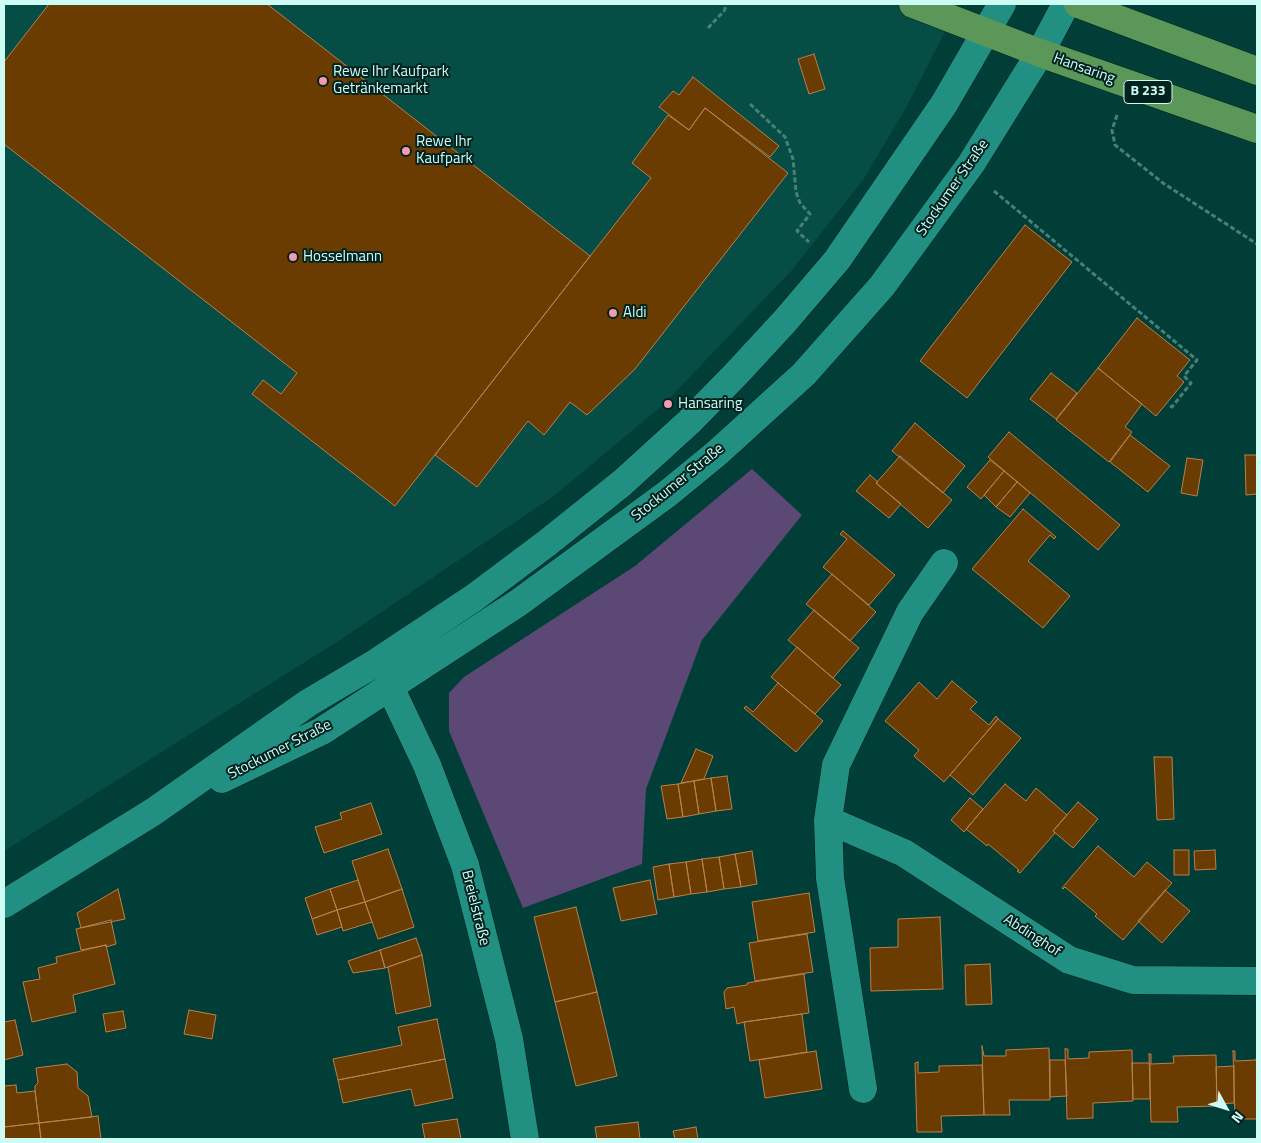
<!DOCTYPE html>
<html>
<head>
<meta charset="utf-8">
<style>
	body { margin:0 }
	#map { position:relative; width:1261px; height:1143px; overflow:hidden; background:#003e37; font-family:"Titillium Web",sans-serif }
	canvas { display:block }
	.frame { position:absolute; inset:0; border:5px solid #cdfcf4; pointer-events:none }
	.north { position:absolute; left:1201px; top:1083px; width:50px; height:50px; -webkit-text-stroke:4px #01221e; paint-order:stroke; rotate:129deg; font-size:14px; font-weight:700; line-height:20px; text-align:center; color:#cdfcf4 }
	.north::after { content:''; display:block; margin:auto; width:18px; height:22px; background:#cdfcf4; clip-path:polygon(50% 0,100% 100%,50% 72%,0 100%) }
</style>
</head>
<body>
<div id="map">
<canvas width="1261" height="1143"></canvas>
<div class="frame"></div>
<div class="north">N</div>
</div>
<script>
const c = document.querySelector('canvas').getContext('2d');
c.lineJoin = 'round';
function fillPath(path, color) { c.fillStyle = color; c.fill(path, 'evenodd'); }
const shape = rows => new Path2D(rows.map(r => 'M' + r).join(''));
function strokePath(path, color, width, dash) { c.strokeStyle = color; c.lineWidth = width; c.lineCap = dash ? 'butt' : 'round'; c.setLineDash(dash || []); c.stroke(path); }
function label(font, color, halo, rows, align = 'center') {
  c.font = font + ' "Titillium Web",sans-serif'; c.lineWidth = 4; c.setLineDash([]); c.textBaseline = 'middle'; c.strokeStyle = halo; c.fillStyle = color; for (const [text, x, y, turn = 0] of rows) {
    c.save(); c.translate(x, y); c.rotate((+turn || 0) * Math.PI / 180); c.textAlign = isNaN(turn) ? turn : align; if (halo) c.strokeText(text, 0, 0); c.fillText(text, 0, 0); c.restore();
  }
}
fillPath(shape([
	[4,4,959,4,906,108,863,180,792,270,664,404,554,496,337,642,4,851]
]), '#064d46');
fillPath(shape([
	[752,469,802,515,702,640,646,789,642,864,523,908,449,731,449,693,464,677,635,566]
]), '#5b4874');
const building = shape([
	[49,4,267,4,590,256,395,506,252,394,263,380,281,394,297,373,4,144,4,62,49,4],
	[814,54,825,89,809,94,798,59,814,54],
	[693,77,779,146,770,157,705,108,689,130,659,107,673,91,679,95,693,77],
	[705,108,788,173,635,369,587,415,570,402,544,435,528,421,477,487,435,455,651,178,632,163,668,115,689,130,705,108],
	[1025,225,1072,262,967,398,920,361,1025,225],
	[1137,318,1190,360,1177,376,1184,382,1156,416,1098,368,1137,318],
	[1098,368,1142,404,1125,427,1132,432,1109,462,1056,420,1098,368],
	[1051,373,1077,393,1056,419,1030,399,1051,373],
	[915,423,965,466,943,493,892,451,915,423],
	[1009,432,1120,525,1098,550,988,457,1009,432],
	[1130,435,1170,466,1148,492,1110,462,1130,435],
	[1245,455,1257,455,1257,494,1246,495,1245,455],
	[900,456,952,500,928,528,876,483,900,456],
	[1187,458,1203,460,1197,496,1181,493,1187,458],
	[990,460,1004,471,981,499,967,487,990,460],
	[1004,471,1017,482,996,507,984,495,1004,471],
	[870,475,878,482,876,483,901,504,889,518,856,491,870,475],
	[1017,482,1030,493,1010,517,996,507,1017,482],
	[1023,509,1056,537,1054,539,1050,535,1028,561,1070,596,1043,628,972,569,1023,509],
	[843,531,895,575,869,605,823,567,847,539,840,534,843,531],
	[832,574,876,612,850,641,806,604,832,574],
	[814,610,859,648,833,678,788,640,814,610],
	[797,647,841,685,815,714,771,677,797,647],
	[952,681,977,702,970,709,989,725,996,716,998,719,944,782,914,756,919,750,885,721,919,682,937,699,952,681],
	[778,683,823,721,796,752,744,708,746,706,753,712,778,683],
	[998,719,1021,738,973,795,950,775,998,719],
	[696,749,713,756,704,779,681,783,696,749],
	[1154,757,1172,757,1174,819,1157,820,1154,757],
	[727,776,732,809,716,811,711,778,727,776],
	[711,778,716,811,699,814,694,781,711,778],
	[694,781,699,814,683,817,678,784,694,781],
	[678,784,683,817,667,819,661,786,678,784],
	[1005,784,1026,801,1036,788,1067,815,1053,831,1055,833,1020,873,1017,871,1019,870,988,844,987,846,966,829,1005,784],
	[970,798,983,809,964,832,951,820,970,798],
	[1078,802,1098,819,1073,848,1053,831,1078,802],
	[371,803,382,834,324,853,315,827,342,819,340,813,371,803],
	[1098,846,1134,877,1147,862,1172,883,1123,940,1095,916,1097,914,1065,887,1063,889,1062,888,1098,846],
	[388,849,402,889,365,902,352,861,388,849],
	[1174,850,1189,850,1189,875,1174,875,1174,850],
	[1215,850,1216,869,1195,870,1194,851,1215,850],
	[752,851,757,884,741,887,735,854,752,851],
	[735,854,741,887,724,889,719,857,735,854],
	[719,857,724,889,707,892,702,859,719,857],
	[702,859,707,892,691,894,686,862,702,859],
	[686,862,691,894,674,897,669,864,686,862],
	[669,864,674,897,658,900,653,867,669,864],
	[358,880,365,902,337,910,330,889,358,880],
	[650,880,657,914,621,921,613,888,650,880],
	[118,889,125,919,81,928,77,913,118,889],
	[330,889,337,910,312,919,305,898,330,889],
	[402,889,414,927,378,939,365,902,402,889],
	[1165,890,1190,911,1162,943,1138,921,1165,890],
	[809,893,815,932,758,941,752,902,809,893],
	[365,902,372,922,343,931,337,910,365,902],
	[576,907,597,992,555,1002,534,917,576,907],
	[337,910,342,927,317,935,312,919,337,910],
	[940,917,943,989,871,991,870,948,898,947,898,919,940,917],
	[111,920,116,944,106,947,106,945,81,950,76,929,111,920],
	[807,934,813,972,755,981,749,943,807,934],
	[416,938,422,955,385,968,380,950,416,938],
	[106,945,115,984,73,995,76,1012,32,1022,23,982,40,979,38,968,57,963,56,957,106,945],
	[380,950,385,968,353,973,348,961,380,950],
	[422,955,431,1006,396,1014,388,967,422,955],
	[990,964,992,1004,966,1005,965,965,990,964],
	[804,974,809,1013,744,1022,737,1024,734,1007,726,1009,724,992,727,988,747,985,747,983,804,974],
	[597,992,617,1076,576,1086,555,1002,597,992],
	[189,1010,216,1015,212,1039,184,1034,189,1010],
	[123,1011,126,1028,106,1032,103,1014,123,1011],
	[802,1014,807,1052,750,1061,744,1022,802,1014],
	[437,1019,445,1059,338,1080,333,1059,402,1045,398,1027,437,1019],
	[15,1020,23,1055,4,1060,4,1022,15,1020],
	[982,1046,984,1056,1006,1056,1006,1050,1049,1048,1050,1100,1009,1100,1010,1115,984,1115,982,1046],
	[1065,1049,1068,1049,1068,1059,1089,1058,1089,1052,1132,1050,1133,1101,1093,1103,1093,1118,1067,1119,1065,1049],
	[816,1051,822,1089,765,1098,759,1060,816,1051],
	[1233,1051,1235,1051,1235,1061,1256,1060,1257,1054,1257,1119,1235,1119,1233,1051],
	[1149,1054,1151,1054,1151,1064,1174,1063,1173,1056,1216,1055,1217,1106,1177,1107,1178,1122,1151,1122,1149,1054],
	[445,1059,453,1098,415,1106,411,1089,343,1103,338,1080,445,1059],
	[1050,1060,1065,1060,1067,1096,1050,1097,1050,1060],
	[918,1062,918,1073,939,1072,939,1066,982,1065,984,1115,941,1116,942,1132,917,1132,915,1063,918,1062],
	[1132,1063,1150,1063,1150,1099,1133,1099,1132,1063],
	[67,1064,77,1072,78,1088,88,1096,92,1117,39,1123,35,1091,35,1086,38,1083,36,1068,67,1064],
	[1234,1066,1234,1103,1217,1104,1216,1067,1234,1066],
	[16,1085,17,1093,35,1091,39,1123,4,1127,4,1086,16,1085],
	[98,1116,101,1139,41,1139,39,1123,98,1116],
	[457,1119,461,1139,425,1139,422,1124,457,1119],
	[638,1122,640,1139,597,1139,595,1127,638,1122],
	[39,1123,41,1139,4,1139,4,1127,39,1123],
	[696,1127,698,1139,675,1139,673,1131,696,1127]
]);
fillPath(building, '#6a3c02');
strokePath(building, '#b8814d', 1);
const street = shape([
	[944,563,910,612,836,765,828,820,904,853,1069,960,1133,980,1257,981],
	[390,687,427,765,465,865,509,1039,525,1139],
	[828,820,830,878,863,1089]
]);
const secondary = shape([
	[222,779,322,731,518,603,667,494,717,453,804,374,882,286,971,164,1040,53,1066,4],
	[4,904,153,812,308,703,377,662,475,597,547,543,622,483,689,422,736,374,785,321,837,260,944,104,1002,4]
]);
const primary = shape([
	[913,4,1040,53,1257,129],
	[1078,4,1257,71]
]);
strokePath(street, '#01221e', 29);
strokePath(secondary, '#01221e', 29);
strokePath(primary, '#01221e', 29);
strokePath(shape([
	[708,28,724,11,727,4],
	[750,104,785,137,793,159,796,192,800,203,810,214,797,231,809,242],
	[1117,115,1112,130,1115,145,1163,183,1257,244],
	[994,191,1197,360,1184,376,1191,383,1172,407,1168,404]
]), '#478078', 3, [5, 2.5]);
strokePath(street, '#219083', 28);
strokePath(secondary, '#219083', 28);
strokePath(primary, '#5a9758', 28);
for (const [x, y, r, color] of [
	[323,81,5,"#f29ab0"],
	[406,151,5,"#f29ab0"],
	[293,257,5,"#f29ab0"],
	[613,313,5,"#f29ab0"],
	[668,404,5,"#f29ab0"]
]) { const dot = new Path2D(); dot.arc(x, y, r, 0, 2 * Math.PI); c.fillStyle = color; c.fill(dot); strokePath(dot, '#01221e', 2); }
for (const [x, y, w] of [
	[1148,92,48]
]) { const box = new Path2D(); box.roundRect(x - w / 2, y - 11.5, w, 23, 4); c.fillStyle = '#01221e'; c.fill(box); strokePath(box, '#cdfcf4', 1); }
label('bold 14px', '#cdfcf4', null, [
	["B 233",1148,92]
]);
label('15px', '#cdfcf4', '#01221e', [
	["Hansaring",1084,69,20],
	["Stockumer Straße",953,188,-55],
	["Stockumer Straße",678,483,-39],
	["Stockumer Straße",280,750,-27],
	["Breielstraße",475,908,76],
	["Abdinghof",1032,936,33]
]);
label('15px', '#cdfcf4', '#01221e', [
	["Rewe Ihr Kaufpark",333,72],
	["Getränkemarkt",333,89],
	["Rewe Ihr",416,142],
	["Kaufpark",416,159],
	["Hosselmann",303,257],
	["Aldi",623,313],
	["Hansaring",678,404]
], 'left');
</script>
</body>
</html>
